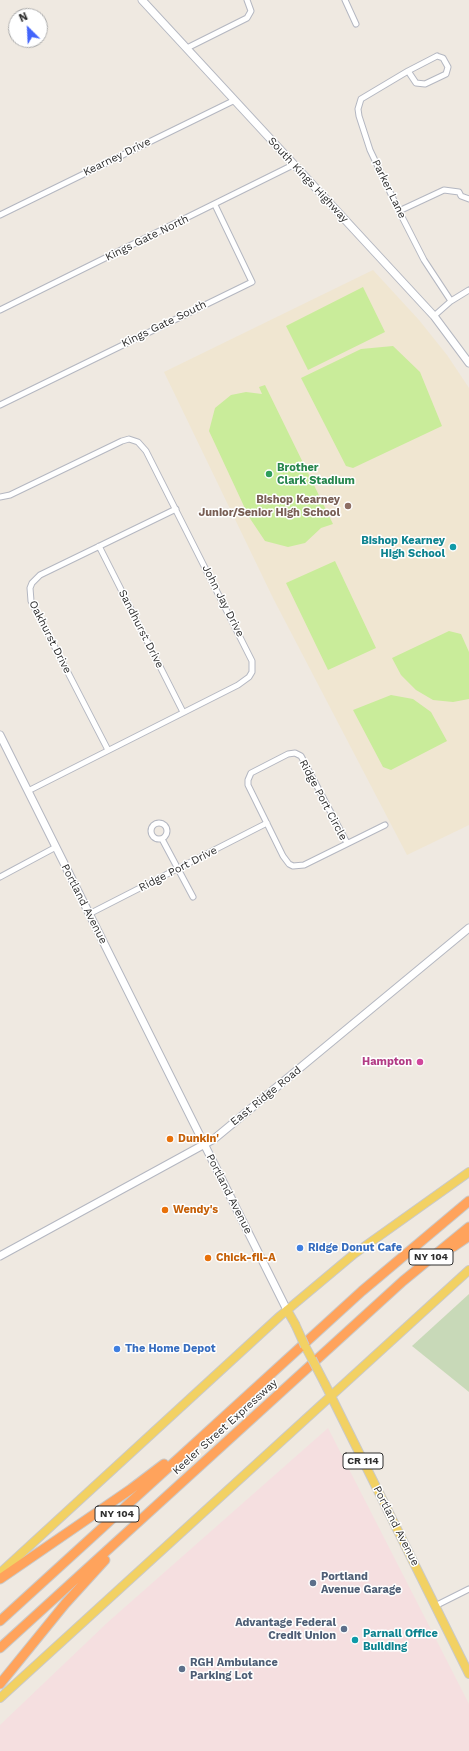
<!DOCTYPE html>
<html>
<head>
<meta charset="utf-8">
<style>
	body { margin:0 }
	#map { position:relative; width:469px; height:1751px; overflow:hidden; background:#efe9e1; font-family:"Work Sans",sans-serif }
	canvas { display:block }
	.north { position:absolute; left:8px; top:8px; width:40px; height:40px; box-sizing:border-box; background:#fff; border:1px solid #ababab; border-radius:50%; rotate:336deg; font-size:11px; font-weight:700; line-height:16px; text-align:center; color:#2e2e2e }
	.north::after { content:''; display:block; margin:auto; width:14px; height:18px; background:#4264fb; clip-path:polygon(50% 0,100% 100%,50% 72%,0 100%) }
</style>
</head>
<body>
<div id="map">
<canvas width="469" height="1751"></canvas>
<div class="north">N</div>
</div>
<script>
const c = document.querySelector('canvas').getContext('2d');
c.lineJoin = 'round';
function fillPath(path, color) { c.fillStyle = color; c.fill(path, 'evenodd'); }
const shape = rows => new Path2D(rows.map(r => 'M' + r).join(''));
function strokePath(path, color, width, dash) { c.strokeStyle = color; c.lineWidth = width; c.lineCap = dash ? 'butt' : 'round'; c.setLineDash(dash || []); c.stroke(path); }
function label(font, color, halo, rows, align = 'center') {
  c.font = font + ' "Work Sans",sans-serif'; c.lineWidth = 3; c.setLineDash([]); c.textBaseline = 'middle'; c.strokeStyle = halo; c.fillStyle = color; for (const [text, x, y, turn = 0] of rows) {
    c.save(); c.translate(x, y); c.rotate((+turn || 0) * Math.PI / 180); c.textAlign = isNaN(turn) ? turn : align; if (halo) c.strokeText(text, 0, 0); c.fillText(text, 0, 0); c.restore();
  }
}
fillPath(shape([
	[373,270,419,320,447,355,469,388,469,825,407,855,273,598,164,372]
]), '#f0e6d1');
fillPath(shape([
	[328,1428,469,1704,469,1751,0,1751,0,1725,108,1622]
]), '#f5dfe0');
fillPath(shape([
	[469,1294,469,1392,412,1346]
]), '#c8d9b8');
fillPath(shape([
	[363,287,385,332,308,370,286,326],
	[393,346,420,372,442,426,353,468,346,466,301,378,361,349],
	[265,385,333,524,321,528,305,543,288,547,265,541,249,517,209,431,215,408,231,395,246,392,262,394,259,387],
	[335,561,376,648,328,670,286,583],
	[449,631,461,634,469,652,469,699,453,702,433,700,416,690,401,675,392,658],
	[391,695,413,699,431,712,447,741,391,770,383,767,353,710]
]), '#c9ec9a');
const minor = shape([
	[345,0,356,24],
	[187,48,247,18,251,11,247,0],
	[437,56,443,58,448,67,446,74,425,84,416,83,408,71,437,56],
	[408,71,361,99,358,109,359,116,370,150,399,211,424,260,451,301],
	[399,211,444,190,459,192,461,196,469,199],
	[0,215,235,100],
	[0,310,293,165],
	[434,316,451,301,469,290],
	[0,405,252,282,215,205],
	[0,497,10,495,122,441,129,439,138,442,146,451,252,661,252,672,249,677,238,685,28,791],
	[99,546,183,712],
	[108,750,31,601,30,588,32,583,40,575,176,509],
	'151 831a8 8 0 1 1 16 0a8 8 0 1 1-16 0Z',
	[162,839,193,897],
	[347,843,301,756,295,753,288,754,251,773,248,780,248,785,283,856,289,864,293,866,304,865,385,825],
	[0,877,56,847],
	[89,914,267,823],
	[435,1606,469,1589]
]);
const secondary = shape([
	[142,0,434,316,469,363],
	[0,735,287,1310],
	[0,1256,214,1139,469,928]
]);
const primary = shape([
	[287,1310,295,1324],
	[305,1346,312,1359],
	[325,1384,469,1674],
	[0,1573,280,1316,354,1254,469,1172],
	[0,1698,469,1270]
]);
const motorway = shape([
	[453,1247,469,1236],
	[0,1579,131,1489,164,1464],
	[0,1621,362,1291,469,1201],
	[0,1648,403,1281,469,1227],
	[0,1684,65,1604,105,1560]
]);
strokePath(minor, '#b4b7c1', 7);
strokePath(secondary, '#b4b7c1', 9);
strokePath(primary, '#c9c9c9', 10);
strokePath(motorway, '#c9c9c9', 11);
strokePath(minor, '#fff', 5);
strokePath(secondary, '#fff', 7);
strokePath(primary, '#f2d163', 8);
strokePath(motorway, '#ffa35c', 9);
const primaryBridge = shape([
	[295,1324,305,1346],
	[312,1359,325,1384]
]);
strokePath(primaryBridge, '#c9c9c9', 10, []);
strokePath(primaryBridge, '#f2d163', 8);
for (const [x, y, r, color] of [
	[269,474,4,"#2e9e5b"],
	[348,506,4,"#8d6e63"],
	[453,547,4,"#0f9aa8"],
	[420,1062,4,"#d1479c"],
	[170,1139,4,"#e8710a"],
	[165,1210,4,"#e8710a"],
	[300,1248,4,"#3f7fe0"],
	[208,1258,4,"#e8710a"],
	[117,1349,4,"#3f7fe0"],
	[313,1583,4,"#5c6f8a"],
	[344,1629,4,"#5c6f8a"],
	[355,1640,4,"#0f9aa8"],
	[182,1669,4,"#5c6f8a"]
]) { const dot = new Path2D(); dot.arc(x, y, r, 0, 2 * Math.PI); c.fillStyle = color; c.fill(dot); strokePath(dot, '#fff', 1.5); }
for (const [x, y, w] of [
	[431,1257,44],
	[363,1461,40],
	[117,1514,44]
]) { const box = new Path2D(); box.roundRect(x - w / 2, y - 8, w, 16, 3); c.fillStyle = '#fff'; c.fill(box); strokePath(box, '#2e2e2e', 1); }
label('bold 10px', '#2e2e2e', null, [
	["NY 104",431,1257],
	["CR 114",363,1461],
	["NY 104",117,1514]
]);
label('11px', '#2e2e2e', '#fff', [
	["Kearney Drive",117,157,-26],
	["South Kings Highway",308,180,47],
	["Parker Lane",389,189,64],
	["Kings Gate North",147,238,-26],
	["Kings Gate South",164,324,-26],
	["John Jay Drive",223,601,63],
	["Sandhurst Drive",141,629,63],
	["Oakhurst Drive",50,637,63],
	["Ridge Port Circle",323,800,62],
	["Ridge Port Drive",178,869,-27],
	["Portland Avenue",84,904,63],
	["East Ridge Road",266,1096,-39],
	["Portland Avenue",229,1194,63],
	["Keeler Street Expressway",225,1427,-42],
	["Portland Avenue",396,1526,63]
]);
label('bold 11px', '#27864d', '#fff', [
	["Brother",277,468],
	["Clark Stadium",277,481]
], 'left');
label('bold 11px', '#785e54', '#fff', [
	["Bishop Kearney",340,500],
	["Junior/Senior High School",340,513]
], 'right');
label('bold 11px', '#0d838f', '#fff', [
	["Bishop Kearney",445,541],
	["High School",445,554],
	["Parnall Office",363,1634,"left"],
	["Building",363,1647,"left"]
], 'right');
label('bold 11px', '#b23c85', '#fff', [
	["Hampton",412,1062]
], 'right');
label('bold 11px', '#c56008', '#fff', [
	["Dunkin'",178,1139],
	["Wendy's",173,1210],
	["Chick-fil-A",216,1258]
], 'left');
label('bold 11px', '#366cbe', '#fff', [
	["Ridge Donut Cafe",308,1248],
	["The Home Depot",125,1349]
], 'left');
label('bold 11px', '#4e5e75', '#fff', [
	["Portland",321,1577],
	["Avenue Garage",321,1590],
	["Advantage Federal",336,1623,"right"],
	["Credit Union",336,1636,"right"],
	["RGH Ambulance",190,1663],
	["Parking Lot",190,1676]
], 'left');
</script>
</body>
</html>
